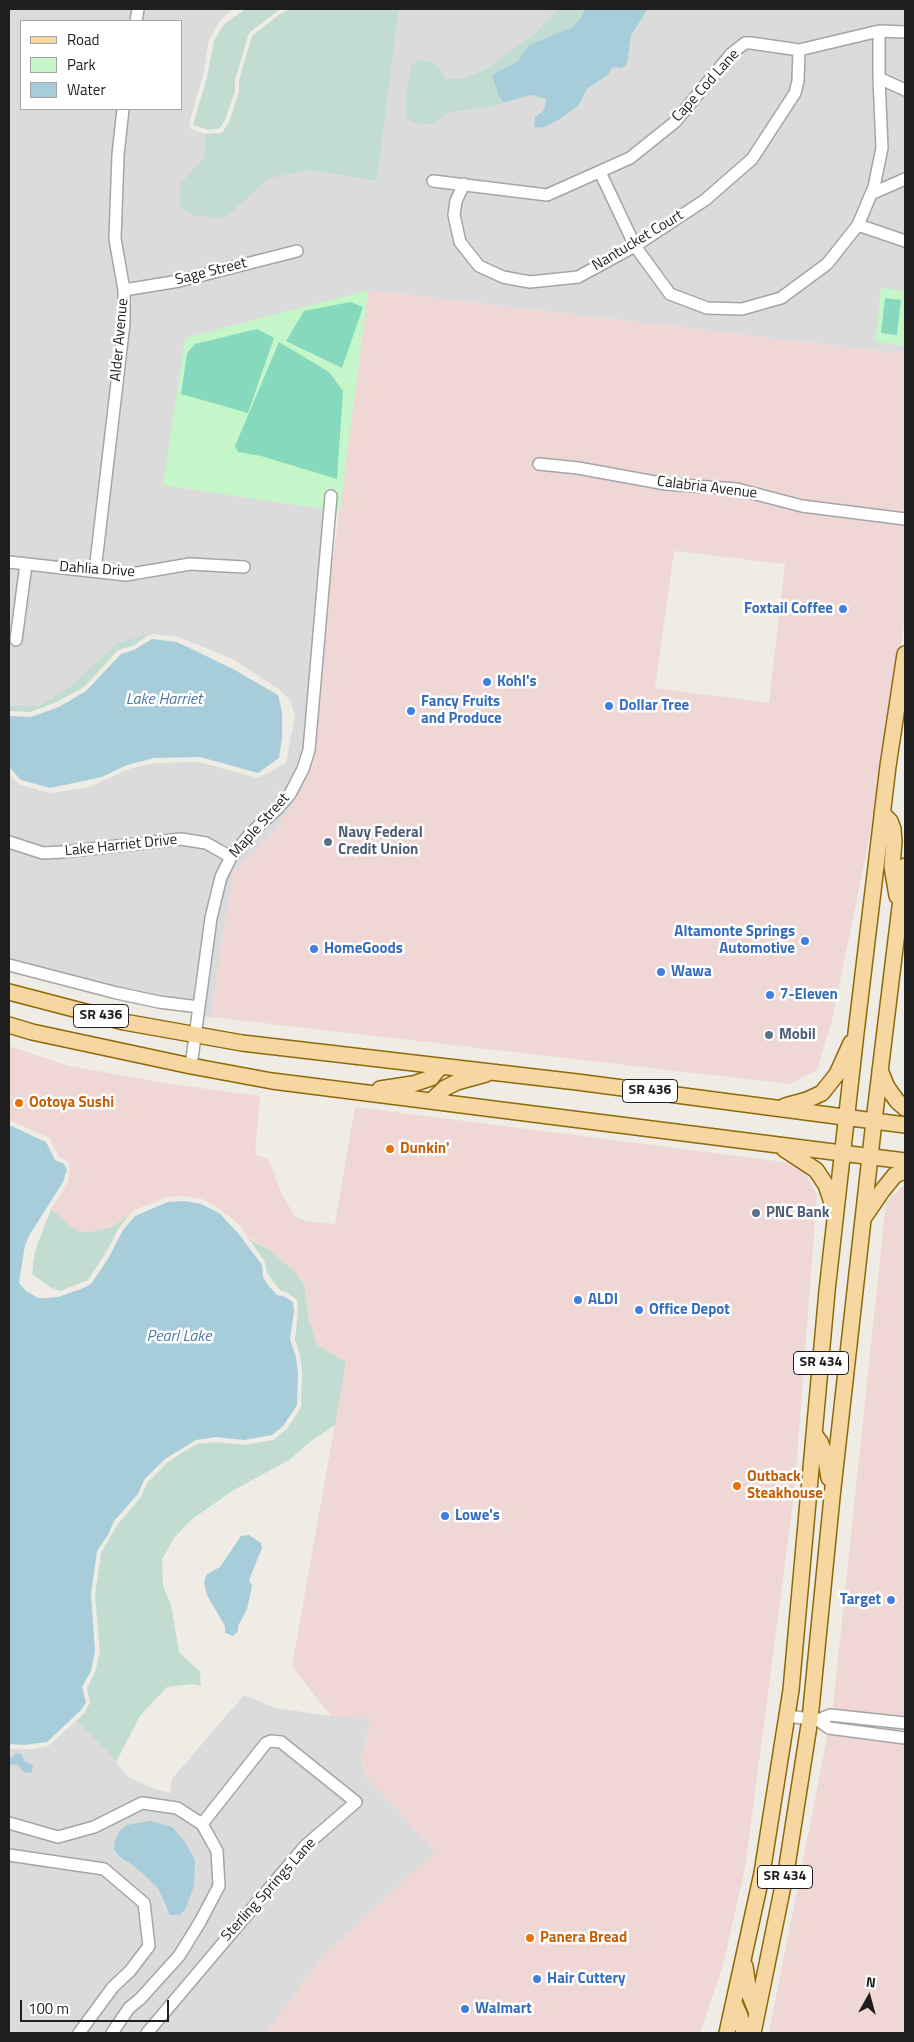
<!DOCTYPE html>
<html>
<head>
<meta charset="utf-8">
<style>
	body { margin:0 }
	#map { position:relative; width:914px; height:2042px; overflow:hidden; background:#eeece4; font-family:"Titillium Web",sans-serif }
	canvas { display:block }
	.frame { position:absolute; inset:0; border:10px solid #1e1e1e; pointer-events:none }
	.legend { position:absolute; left:20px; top:20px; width:162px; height:90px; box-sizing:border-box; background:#fff; border:1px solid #a5a5a5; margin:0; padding:6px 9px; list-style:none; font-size:15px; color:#1e1e1e }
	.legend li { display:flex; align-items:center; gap:10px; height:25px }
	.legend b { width:25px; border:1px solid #a5a5a5 }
	.north { position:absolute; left:844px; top:1972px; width:50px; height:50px; -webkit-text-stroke:4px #fff; paint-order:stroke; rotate:7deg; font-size:14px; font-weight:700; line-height:20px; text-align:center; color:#1e1e1e }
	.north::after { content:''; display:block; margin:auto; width:18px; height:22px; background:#1e1e1e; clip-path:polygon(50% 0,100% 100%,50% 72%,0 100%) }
	.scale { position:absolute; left:20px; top:2000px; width:149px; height:22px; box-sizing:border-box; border:2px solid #1e1e1e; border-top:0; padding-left:6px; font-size:15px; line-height:18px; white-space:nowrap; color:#1e1e1e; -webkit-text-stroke:4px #fff; paint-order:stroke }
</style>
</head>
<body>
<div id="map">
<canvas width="914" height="2042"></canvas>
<div class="frame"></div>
<ul class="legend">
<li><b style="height:6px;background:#f6d6a1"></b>Road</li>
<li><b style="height:14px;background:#c4f6ca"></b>Park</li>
<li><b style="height:14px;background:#a7ccda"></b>Water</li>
</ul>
<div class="north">N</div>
<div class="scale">100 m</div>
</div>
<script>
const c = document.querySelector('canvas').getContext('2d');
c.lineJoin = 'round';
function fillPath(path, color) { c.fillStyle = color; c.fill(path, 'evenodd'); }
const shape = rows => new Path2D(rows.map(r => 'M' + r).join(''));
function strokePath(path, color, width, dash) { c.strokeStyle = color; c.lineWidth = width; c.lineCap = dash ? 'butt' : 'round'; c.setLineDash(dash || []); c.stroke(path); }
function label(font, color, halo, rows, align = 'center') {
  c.font = font + ' "Titillium Web",sans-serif'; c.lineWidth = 5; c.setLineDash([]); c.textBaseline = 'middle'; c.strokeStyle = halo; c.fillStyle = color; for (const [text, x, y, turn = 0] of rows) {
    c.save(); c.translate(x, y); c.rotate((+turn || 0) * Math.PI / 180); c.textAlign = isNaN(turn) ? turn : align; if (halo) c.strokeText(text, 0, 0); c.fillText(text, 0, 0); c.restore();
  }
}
fillPath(shape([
	[9,9,133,9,130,21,21,21,21,109,118,109,113,154,110,239,119,291,119,323,90,565,9,556],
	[143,9,233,9,220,21,209,40,203,76,189,123,191,129,205,134,205,156,182,183,248,195,268,179,309,170,377,181,399,9,557,9,537,31,486,69,461,79,446,79,437,65,406,118,418,124,433,124,447,113,490,107,531,95,546,99,544,110,535,117,534,127,542,128,579,105,587,89,591,87,608,75,613,67,627,65,631,35,648,9,905,9,905,26,875,26,799,44,752,37,744,38,672,117,628,153,546,189,466,178,463,176,462,178,428,175,427,186,456,189,456,246,475,270,501,283,529,288,578,283,633,253,666,298,706,314,742,314,784,302,859,232,905,247,905,354,368,290,163,485,325,509,304,748,298,767,286,790,230,850,207,838,182,834,61,847,44,847,27,843,9,835,9,774,20,785,51,793,89,787,129,769,154,763,199,762,258,778,286,763,295,716,290,700,280,690,233,659,178,637,153,634,117,643,71,686,39,706,9,706,9,568,20,570,10,644,20,646,30,571,126,581,141,580,190,570,249,573,249,562,206,558,189,559,140,569,127,569,100,566,129,295,180,286,303,255,301,244,178,275,128,284,121,239,123,155,129,109,181,109,181,21,141,21],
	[884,37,905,38,905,83,884,74],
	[874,38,872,81,874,82,877,147,869,185,864,191,865,194,853,222,824,259,779,292,741,303,708,302,673,289,642,247,708,204,756,162,799,96,804,55],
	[751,48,794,55,793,81,791,91,748,155,702,195,637,238,607,175,632,163,735,58,746,49],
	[884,86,900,93,905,98,905,171,903,174,879,184],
	[597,179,627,243,577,271,531,276,504,272,482,261,464,239,459,215,461,203,467,190,549,200],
	[905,185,905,235,865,222,874,198],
	[305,777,303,788,279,825,233,872,211,1017,203,1016,216,919,226,879,235,860],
	[181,845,204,849,224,859,216,875,209,899,195,1001,160,996,119,987,9,959,9,848,42,858,62,858],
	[244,1695,275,1708,331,1716,372,1718,362,1756,363,1773,436,1852,324,1955,266,2033,118,2033,133,2012,204,1926,222,1850,208,1824,213,1814,205,1808,200,1816,179,1803,142,1798,93,1821,58,1831,9,1817,9,1749,34,1749,48,1746,76,1721,105,1749,128,1777,152,1788,170,1793,172,1779],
	[142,1809,175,1814,198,1828,212,1853,214,1885,196,1919,175,1952,125,2005,105,2033,9,2033,9,1829,57,1842,96,1832],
	[127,1825,175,1915,165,1908,157,1887,134,1866,120,1857,115,1840,120,1830]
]), '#dcdbdb');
fillPath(shape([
	[368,290,905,354,905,512,803,501,738,483,667,479,579,463,534,458,533,469,577,474,666,490,736,494,801,512,905,524,905,618,901,645,899,646,901,650,882,775,832,1021,817,1070,790,1084,211,1017,233,872,279,825,303,788,305,777,314,752,327,606],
	[674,551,785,564,769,703,655,688],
	[9,1046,69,1066,170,1084,260,1096,255,1155,268,1159,283,1197,295,1216,305,1221,335,1224,355,1107,800,1164,817,1195,794,1495,745,1868,723,1965,700,2033,266,2033,324,1955,435,1852,363,1773,362,1756,372,1718,331,1716,292,1666,346,1362,317,1346,309,1321,304,1284,295,1272,252,1239,249,1239,238,1223,217,1207,202,1199,185,1196,168,1197,137,1209,112,1227,91,1232,77,1231,63,1221,51,1209,67,1185,70,1168,67,1161,58,1156,50,1138,9,1120],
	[905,1184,905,1725,832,1716,886,1202],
	[829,1728,905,1737,905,2033,769,2033]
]), '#eed7d5');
fillPath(shape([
	[246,9,280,9,249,33,235,80,235,91,225,120,220,128,209,130,193,125,207,77,214,41,224,24],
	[291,9,399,9,377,181,309,170,268,179,225,218,195,216,179,206,181,183,205,156,205,134,222,133,229,122,239,92,239,80,252,36,280,14],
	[557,9,585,9,581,17,572,27,529,45,518,61,492,75,498,95,503,103,490,107,447,113,433,124,418,124,406,119,406,95,412,64,421,59,437,65,446,79,461,79,486,69,537,31],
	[150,634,133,646,118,650,84,687,57,702,30,712,9,711,9,706,39,706,71,686,117,643],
	[51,1209,77,1231,91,1232,112,1227,129,1215,119,1228,104,1256,88,1280,60,1291,50,1287,32,1274,35,1251],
	[249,1239,269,1250,295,1272,304,1284,309,1321,317,1345,346,1362,335,1425,311,1441,289,1460,232,1491,191,1520,174,1538,162,1559,163,1586,171,1605,179,1652,200,1672,201,1686,192,1684,167,1687,140,1716,116,1762,105,1749,76,1721,84,1713,90,1703,87,1688,95,1672,100,1652,95,1595,101,1553,118,1524,141,1497,147,1483,167,1463,183,1452,197,1444,216,1442,244,1445,273,1440,287,1429,301,1407,302,1372,300,1355,295,1339,298,1311,297,1300,288,1293,280,1290,272,1280,267,1273,265,1262]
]), '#c2dcd1');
fillPath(shape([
	[881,288,905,291,905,346,875,342],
	[368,290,340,511,335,510,336,490,326,490,325,509,163,485,185,338]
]), '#c4f6ca');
fillPath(shape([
	[885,298,901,300,897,335,881,333],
	[350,302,363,307,342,368,286,341,304,311],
	[257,329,274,338,248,413,181,394,187,353,195,344],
	[279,342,329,372,343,391,337,479,261,456,238,452,235,446]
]), '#87d9bd');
fillPath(shape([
	[585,9,648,9,631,35,627,65,621,68,613,67,608,75,587,89,579,105,558,120,542,128,534,127,535,117,544,110,546,99,531,95,503,103,498,95,492,75,518,61,529,45,572,27,581,17],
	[152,639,177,642,233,669,278,695,282,712,282,739,279,758,258,773,200,757,154,758,127,765,102,777,50,788,21,780,9,767,9,716,31,717,59,707,86,691,121,654,134,650],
	[9,1125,46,1142,55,1160,64,1164,67,1170,63,1182,30,1234,25,1245,19,1283,26,1291,38,1298,45,1298,58,1297,81,1289,91,1284,108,1259,123,1230,135,1216,168,1202,185,1201,201,1204,219,1213,238,1233,262,1265,263,1277,268,1285,277,1295,285,1297,293,1302,294,1311,290,1339,296,1357,298,1372,297,1405,283,1426,272,1435,244,1440,216,1437,196,1440,165,1459,144,1480,138,1494,114,1521,108,1535,97,1551,91,1595,95,1651,91,1671,82,1687,86,1702,82,1709,47,1742,24,1745,9,1744],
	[249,1535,261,1543,262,1548,249,1580,252,1586,247,1609,238,1626,238,1631,233,1636,225,1633,225,1626,207,1595,204,1582,207,1574,220,1567,241,1536],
	[16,1753,21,1754,25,1762,33,1765,32,1772,25,1773,17,1764,9,1765,9,1757,13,1757],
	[151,1821,172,1827,185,1842,195,1860,194,1886,185,1910,179,1915,170,1915,157,1887,134,1866,120,1857,114,1850,115,1840,120,1830,127,1825]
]), '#a7ccda');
const minor = shape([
	[136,21,138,9],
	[879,78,905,90],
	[600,172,635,246,670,294,707,308,742,309,781,298,827,264,858,225,874,187,882,148,879,78,879,31],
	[433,181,547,195,630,158,675,122,731,54,745,43,751,43,799,50,879,31,905,32],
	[464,184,456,201,454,215,460,242,479,266,503,277,530,282,578,277,635,246,705,200,752,159,795,93,798,81,799,50],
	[871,194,905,179],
	[858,225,905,241],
	[124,290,179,281,297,251],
	[539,464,578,468,666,484,737,489,802,506,905,519],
	[9,562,126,575,190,564,244,567],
	[95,571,124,323,124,290,115,239,118,155,123,109],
	[16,640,26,564],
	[9,842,43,853,62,852,181,839,206,843,231,857],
	[9,965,117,993,159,1002,199,1007],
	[191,1066,211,918,221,877,231,857,250,834,278,808,290,794,303,769,309,750,331,496],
	[787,1716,818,1720,829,1728,905,1738],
	[818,1720,830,1715,905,1723],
	[9,1823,58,1837,94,1827,142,1803,177,1808,202,1824,217,1851,219,1886,200,1922,179,1956,140,1999,129,2008,112,2033],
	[9,1855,104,1869,144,1903,149,1946,130,1971,113,1987,79,2033],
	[147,2033,305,1846,356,1802,281,1742,271,1741,266,1743,202,1824]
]);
const major = shape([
	[882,813,890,821,893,829,894,842,892,866,897,896],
	[9,992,124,1022,242,1043,577,1082,905,1125],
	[9,1025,32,1032,191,1066,272,1081,905,1161],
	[880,1070,887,1087,897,1101,905,1108],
	[380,1089,413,1084,431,1078,441,1066],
	[431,1101,445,1088,457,1082,486,1074],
	[785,1106,807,1100,822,1093,837,1074,851,1043],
	[784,1149,816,1170,826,1185,834,1209],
	[865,1216,882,1191,895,1175,905,1171],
	[815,1435,820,1442,825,1454,829,1478],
	[745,1966,749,1993,757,2013],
	[734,2003,740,2016,744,2033],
	[727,2033,762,1873,791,1690,827,1291,856,1033,888,766,905,654],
	[753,2033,787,1866,810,1719,832,1497,874,1121,905,866]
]);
strokePath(minor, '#a5a5a5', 14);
strokePath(major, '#8f6908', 18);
strokePath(minor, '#fff', 11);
strokePath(major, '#f6d6a1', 15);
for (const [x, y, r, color] of [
	[843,609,5,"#3f7fe0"],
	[487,682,5,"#3f7fe0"],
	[609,706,5,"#3f7fe0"],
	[411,711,5,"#3f7fe0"],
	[328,842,5,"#5c6f8a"],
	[805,941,5,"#3f7fe0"],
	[314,949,5,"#3f7fe0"],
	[661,972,5,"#3f7fe0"],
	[770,995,5,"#3f7fe0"],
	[769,1035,5,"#5c6f8a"],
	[19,1103,5,"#e8710a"],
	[390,1149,5,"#e8710a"],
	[756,1213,5,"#5c6f8a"],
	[578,1300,5,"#3f7fe0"],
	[639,1310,5,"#3f7fe0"],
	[737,1486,5,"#e8710a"],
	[445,1516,5,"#3f7fe0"],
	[891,1600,5,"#3f7fe0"],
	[530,1938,5,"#e8710a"],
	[537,1979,5,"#3f7fe0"],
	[465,2009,5,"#3f7fe0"]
]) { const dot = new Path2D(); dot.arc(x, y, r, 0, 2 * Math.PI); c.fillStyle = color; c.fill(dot); strokePath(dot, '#fff', 2); }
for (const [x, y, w] of [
	[101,1016,55],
	[650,1091,55],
	[821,1363,55],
	[785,1877,55]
]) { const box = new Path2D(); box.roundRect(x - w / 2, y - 11.5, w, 23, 4); c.fillStyle = '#fff'; c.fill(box); strokePath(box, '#1e1e1e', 1); }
label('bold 14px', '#1e1e1e', null, [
	["SR 436",101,1016],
	["SR 436",650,1091],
	["SR 434",821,1363],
	["SR 434",785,1877]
]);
label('15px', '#1e1e1e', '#fff', [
	["Cape Cod Lane",706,86,-48],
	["Nantucket Court",638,241,-31],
	["Sage Street",211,272,-14],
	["Alder Avenue",120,340,-85],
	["Calabria Avenue",707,488,7],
	["Dahlia Drive",97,570,4],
	["Maple Street",260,826,-48],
	["Lake Harriet Drive",121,846,-6],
	["Sterling Springs Lane",269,1890,-48]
]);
label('bold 15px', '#366cbe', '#fff', [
	["Foxtail Coffee",833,609,"right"],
	["Kohl's",497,682],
	["Fancy Fruits",421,702],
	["and Produce",421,719],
	["Dollar Tree",619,706],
	["Altamonte Springs",795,932,"right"],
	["Automotive",795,949,"right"],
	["HomeGoods",324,949],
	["Wawa",671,972],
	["7-Eleven",780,995],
	["ALDI",588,1300],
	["Office Depot",649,1310],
	["Lowe's",455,1516],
	["Target",881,1600,"right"],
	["Hair Cuttery",547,1979],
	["Walmart",475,2009]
], 'left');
label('bold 15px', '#4e5e75', '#fff', [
	["Navy Federal",338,833],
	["Credit Union",338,850],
	["Mobil",779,1035],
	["PNC Bank",766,1213]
], 'left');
label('bold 15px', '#c56008', '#fff', [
	["Ootoya Sushi",29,1103],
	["Dunkin'",400,1149],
	["Outback",747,1477],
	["Steakhouse",747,1494],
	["Panera Bread",540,1938]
], 'left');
label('italic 16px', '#5078a8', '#fff', [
	["Lake Harriet",164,700],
	["Pearl Lake",179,1337]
]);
</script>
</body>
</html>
